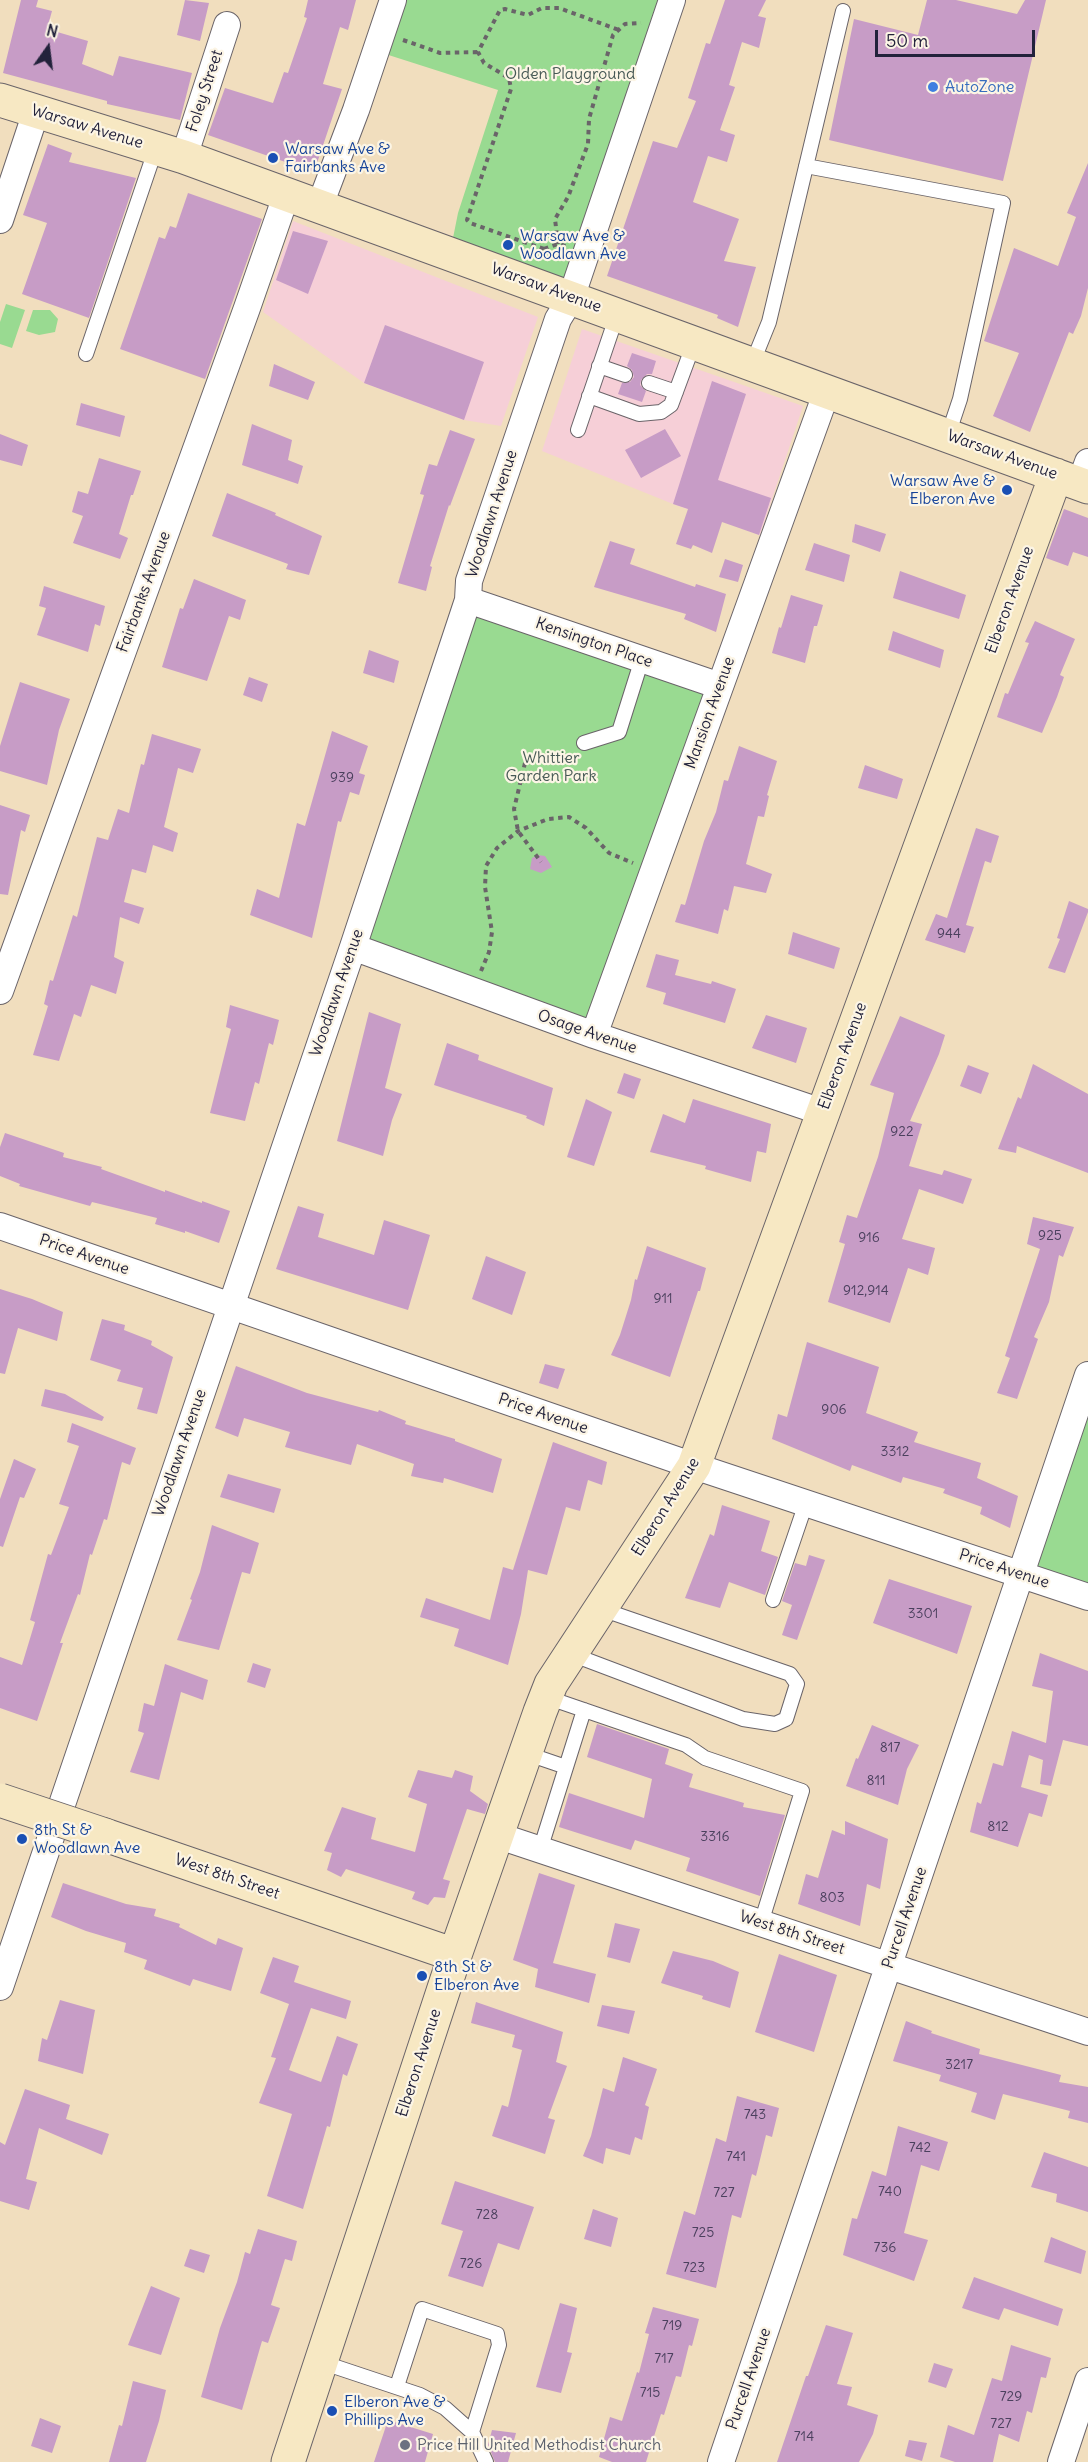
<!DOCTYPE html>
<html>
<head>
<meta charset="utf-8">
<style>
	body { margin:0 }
	#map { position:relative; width:1088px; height:2462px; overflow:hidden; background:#f1debe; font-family:Delius,sans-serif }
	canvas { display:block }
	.north { position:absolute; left:18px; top:18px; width:60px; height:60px; -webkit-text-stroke:4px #fcf5e5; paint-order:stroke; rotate:14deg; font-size:16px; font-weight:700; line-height:24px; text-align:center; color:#22223b }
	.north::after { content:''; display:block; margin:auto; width:21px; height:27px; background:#22223b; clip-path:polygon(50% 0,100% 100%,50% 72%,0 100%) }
	.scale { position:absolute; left:875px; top:30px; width:160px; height:27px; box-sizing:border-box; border:3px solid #22223b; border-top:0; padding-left:8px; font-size:18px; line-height:21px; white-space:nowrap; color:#22223b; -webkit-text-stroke:4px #fcf5e5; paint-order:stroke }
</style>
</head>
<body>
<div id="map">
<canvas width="1088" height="2462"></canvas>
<div class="north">N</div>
<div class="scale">50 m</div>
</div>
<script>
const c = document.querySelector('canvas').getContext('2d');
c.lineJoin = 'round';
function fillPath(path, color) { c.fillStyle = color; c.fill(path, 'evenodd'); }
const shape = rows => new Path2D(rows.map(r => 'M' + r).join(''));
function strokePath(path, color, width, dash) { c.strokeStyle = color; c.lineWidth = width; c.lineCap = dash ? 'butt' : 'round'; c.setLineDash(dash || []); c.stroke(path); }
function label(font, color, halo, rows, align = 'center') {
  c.font = font + ' Delius,sans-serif'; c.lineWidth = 4.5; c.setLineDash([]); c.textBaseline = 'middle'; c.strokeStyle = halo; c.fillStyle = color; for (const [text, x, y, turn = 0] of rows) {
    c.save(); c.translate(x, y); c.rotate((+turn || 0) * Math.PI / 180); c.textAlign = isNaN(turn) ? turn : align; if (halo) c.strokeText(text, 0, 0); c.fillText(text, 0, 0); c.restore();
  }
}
fillPath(shape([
	[293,221,538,317,501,426,464,420,364,383,263,312],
	[582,329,803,406,760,535,673,504,542,451]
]), '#f6cfd7');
fillPath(shape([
	[393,0,672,0,571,298,450,253,458,213,498,90,376,51],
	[6,304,25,310,12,348,0,344,0,322],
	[33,310,50,310,58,319,55,332,39,335,26,331],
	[468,600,720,686,594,1035,353,947],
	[1088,1375,1088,1597,1022,1574]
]), '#99da91');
fillPath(shape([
	[21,0,38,0,36,7,52,11,47,29,88,41,82,64,113,76,119,56,192,73,180,120,107,104,107,101,3,73],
	[185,0,209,3,200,41,177,35],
	[308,0,356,0,348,30,340,27,323,84,342,89,314,172,208,135,225,88,273,103,284,72,288,73,307,18,304,17],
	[725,0,766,0,758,16,766,18,759,48,742,42,729,85,735,87,720,130,735,135,727,162,708,156,693,202,739,219,724,261,756,267,738,327,717,318,718,315,607,276,653,141,677,148,696,101,688,98,706,43,710,44],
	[927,0,956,0,1017,14,1025,0,1046,0,1003,181,829,140,854,19,918,35],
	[48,144,72,153,69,162,136,178,89,318,22,294,47,223,23,215],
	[1088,163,1088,288,1081,316,1073,334,1069,332,1030,432,993,416,1019,353,984,341,1014,248,1058,266,1076,217,1067,213],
	[188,193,262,219,205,379,120,349,159,237,165,239,170,226,176,228],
	[293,231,328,241,308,294,276,280],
	[385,325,484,362,464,420,364,383],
	[632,353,656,361,652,374,647,374,641,380,640,385,646,391,642,402,618,394,622,383,630,382,634,377,632,370,627,366],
	[274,364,315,382,308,400,269,386],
	[712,381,746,394,718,480,771,498,759,535,722,522,712,553,693,545,691,549,676,544,688,509,673,504],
	[81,403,125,416,120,437,76,425],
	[252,424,292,440,288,460,303,466,298,484,242,465],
	[665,429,681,456,641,478,625,450],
	[450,430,475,439,450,506,449,505,430,566,432,567,426,591,398,583,424,495,420,494,429,464,437,466],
	[0,434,28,445,22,466,0,460],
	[99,458,141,471,133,495,131,495,119,534,128,538,120,559,73,543,83,516,72,512,78,491,88,494],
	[227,493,276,513,275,515,322,536,309,575,286,569,288,564,212,536],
	[1064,509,1088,518,1088,557,1073,552,1068,566,1046,558],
	[855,524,886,534,880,552,852,542],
	[610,541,635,549,630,564,695,587,696,584,726,594,716,632,684,619,686,614,594,587],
	[814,543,850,555,844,582,805,570],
	[725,559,743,565,738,582,719,577],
	[900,571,966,595,959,619,893,598],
	[194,579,246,600,240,620,229,616,207,681,162,667,180,608,183,609],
	[44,586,105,606,100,626,95,624,88,652,37,635,46,608,39,606],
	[791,595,823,605,817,626,814,626,805,663,772,653,779,627,781,628],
	[1035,621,1075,639,1060,675,1064,677,1057,697,1042,733,997,717,1005,693,1008,694,1029,643,1025,642],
	[893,631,944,650,940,668,888,650],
	[369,650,399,661,394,683,363,673],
	[249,677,268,684,262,702,243,695],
	[20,682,70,699,59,730,47,785,0,771,0,746],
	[332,731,368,746,359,773,365,775,359,795,350,792,341,822,338,821,312,938,250,915,257,889,279,898,297,823,305,826],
	[152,734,201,749,193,773,178,768,164,827,178,833,173,852,153,845,146,873,132,869,124,902,144,908,139,924,120,917,114,957,124,962,116,994,91,985,81,1017,74,1014,59,1061,33,1055,48,1006,44,1004,50,980,53,981,73,915,77,917,97,837,108,840,118,809,129,813,141,764,144,765],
	[739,746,777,761,767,795,769,796,764,817,758,816,746,864,772,874,766,893,734,886,728,911,724,909,718,934,675,922,681,904,685,905,704,841,716,812,724,780,728,781],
	[865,765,903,779,897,799,858,788],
	[0,805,30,815,25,832,21,830,8,895,0,894],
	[976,828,999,836,991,863,985,861,966,925,974,927,965,953,925,940,936,914,947,918],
	[538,855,545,856,552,867,541,873,530,869,532,858],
	[1069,901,1088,909,1088,912,1065,973,1048,968,1060,939,1057,938],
	[793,932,840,948,834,969,788,954],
	[656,954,679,960,675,975,711,984,712,981,736,989,725,1023,663,1004,666,993,646,987],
	[230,1005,279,1020,273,1045,269,1043,259,1084,255,1082,245,1121,210,1113,231,1029,226,1027],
	[369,1012,401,1024,385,1088,402,1094,392,1120,383,1156,337,1141],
	[766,1015,807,1028,796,1063,752,1048],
	[900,1016,945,1035,939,1054,910,1121,922,1124,909,1166,942,1175,944,1170,972,1179,963,1204,919,1189,902,1239,935,1248,928,1275,908,1268,890,1323,828,1302,845,1244,839,1242,847,1215,857,1218,878,1157,894,1093,870,1085],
	[447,1043,479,1055,478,1060,553,1088,544,1126,526,1118,527,1116,434,1085],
	[1033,1064,1088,1094,1088,1173,1017,1146,1016,1153,998,1149,1018,1097,1021,1099],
	[968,1065,989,1073,981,1094,960,1086],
	[624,1073,641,1079,634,1099,617,1093],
	[586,1099,612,1112,594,1166,567,1157],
	[693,1099,771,1124,766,1153,757,1151,751,1182,705,1169,706,1166,650,1152,663,1114,685,1123],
	[5,1133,64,1153,63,1157,102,1167,101,1169,165,1192,165,1190,202,1203,202,1201,230,1211,219,1243,185,1231,185,1233,155,1224,157,1218,92,1202,90,1206,19,1186,20,1184,0,1176,0,1147],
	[298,1206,324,1214,318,1237,374,1255,384,1220,430,1235,408,1310,276,1269],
	[1033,1217,1074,1227,1063,1257,1059,1255,1049,1302,1034,1337,1038,1339,1017,1399,997,1393,1010,1358,1005,1356,1040,1249,1027,1244],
	[647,1246,706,1268,700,1291,698,1291,670,1377,611,1355,620,1335,631,1300,635,1279,637,1280],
	[486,1256,526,1272,512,1315,472,1299],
	[0,1289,32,1299,63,1312,57,1341,18,1328,5,1374,0,1373],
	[102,1319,125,1325,124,1330,152,1341,151,1345,173,1357,157,1414,137,1409,143,1388,117,1381,121,1370,90,1360],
	[807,1342,879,1367,866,1413,918,1432,914,1442,981,1463,977,1478,1018,1496,1010,1528,980,1514,982,1507,943,1493,945,1489,903,1477,901,1483,852,1465,850,1471,772,1439,778,1414,787,1417],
	[545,1364,565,1369,558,1389,539,1383],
	[236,1366,307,1393,378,1412,379,1410,406,1421,405,1424,455,1439,455,1441,502,1459,493,1493,444,1478,443,1483,411,1476,414,1464,357,1444,351,1465,285,1447,290,1432,244,1418,238,1437,215,1428],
	[45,1389,65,1394,104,1417,102,1421,41,1406],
	[72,1423,136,1448,130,1465,122,1462,107,1520,104,1519,92,1555,90,1554,80,1595,78,1594,60,1643,63,1643,37,1721,0,1708,0,1657,22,1665,35,1622,30,1620,48,1554,51,1555,69,1507,59,1504,79,1446,67,1442],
	[553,1442,607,1462,602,1485,588,1480,580,1511,566,1507,547,1575,528,1570,521,1614,508,1665,454,1646,459,1629,420,1617,426,1598,490,1620,503,1567,513,1570],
	[14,1459,36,1469,24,1498,20,1497,3,1547,0,1546,0,1499],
	[228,1474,281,1489,274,1513,220,1497],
	[722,1505,770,1521,761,1551,778,1557,765,1595,729,1582,720,1608,685,1598,710,1534,714,1536],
	[212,1525,259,1543,250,1574,242,1572,219,1650,177,1640,192,1600,190,1599,200,1572],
	[809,1555,825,1560,797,1640,782,1635,792,1605,782,1601,795,1563,806,1566],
	[889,1579,972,1606,957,1654,873,1623],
	[1040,1653,1088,1671,1088,1746,1063,1740,1051,1786,1040,1784,1043,1760,1029,1755,1021,1787,1048,1795,1042,1817,1029,1813,1018,1847,970,1832,977,1802,981,1804,993,1763,1003,1766,1012,1731,1046,1743,1053,1691,1032,1686],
	[253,1663,271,1669,265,1688,247,1682],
	[165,1664,208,1680,203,1700,181,1692,159,1780,130,1772,144,1733,138,1731,144,1703,154,1706],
	[597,1724,669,1749,665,1764,693,1774,689,1787,744,1803,743,1807,785,1815,760,1896,686,1871,690,1858,635,1840,631,1850,559,1827,569,1793,644,1818,652,1779,587,1757],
	[872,1725,919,1745,907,1769,898,1805,846,1786,856,1758,858,1759],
	[418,1770,452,1778,455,1770,473,1776,470,1791,488,1804,485,1814,467,1809,443,1879,450,1881,445,1898,434,1897,428,1905,412,1899,415,1892,346,1869,341,1877,327,1870,332,1853,324,1851,342,1807,376,1818,371,1839,415,1852,427,1804,408,1797],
	[845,1821,888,1839,880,1889,867,1884,860,1926,798,1904,806,1874,818,1878,832,1830,845,1835],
	[539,1873,575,1885,553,1963,596,1974,589,2003,535,1987,538,1969,513,1960],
	[63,1883,126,1904,156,1909,154,1916,180,1924,179,1927,216,1945,218,1938,243,1948,231,1991,193,1979,190,1986,144,1969,147,1960,124,1952,126,1943,86,1931,51,1917],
	[615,1923,640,1929,630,1963,607,1957],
	[673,1951,713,1961,739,1972,730,2008,702,1999,703,1996,661,1983],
	[779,1954,837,1975,814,2052,755,2032],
	[273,1957,299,1966,294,1982,351,2001,346,2019,311,2008,289,2070,321,2082,337,2036,358,2044,347,2076,343,2074,330,2127,327,2126,303,2209,267,2196,292,2114,259,2103,276,2058,271,2057,289,2004,260,1993],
	[60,2000,95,2010,83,2074,38,2061,42,2038,47,2040],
	[476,2002,563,2032,556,2062,567,2066,548,2118,555,2120,545,2154,492,2136,502,2105,508,2107,522,2050,512,2047,515,2035,471,2023],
	[602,2005,635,2011,629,2034,597,2026],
	[906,2021,932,2031,931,2033,980,2049,979,2054,1061,2075,1059,2082,1088,2087,1088,2123,1068,2118,1070,2111,1003,2094,995,2120,971,2112,977,2093,939,2081,941,2075,893,2061],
	[623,2057,657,2069,645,2105,649,2107,642,2140,635,2137,630,2155,606,2148,603,2164,583,2156,591,2136,603,2088,614,2092],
	[25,2089,70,2105,66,2119,109,2134,102,2155,39,2128,26,2179,37,2182,29,2210,0,2201,0,2142,5,2145],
	[737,2096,779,2108,772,2137,766,2135,756,2176,752,2174,741,2218,732,2215,716,2288,666,2274,684,2211,695,2215,716,2138,726,2142],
	[898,2126,948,2142,939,2171,921,2165,904,2233,928,2240,914,2281,843,2255,852,2218,857,2219,872,2171,886,2176],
	[1044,2152,1088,2167,1088,2212,1056,2202,1057,2194,1031,2187],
	[455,2181,534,2207,519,2250,498,2243,483,2287,448,2276,463,2231,441,2224],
	[593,2209,618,2218,611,2247,584,2239],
	[258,2229,297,2241,292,2261,285,2259,271,2305,280,2308,268,2343,262,2341,242,2410,201,2397,220,2328,237,2282,245,2252,250,2254],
	[1051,2237,1086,2251,1081,2274,1044,2262],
	[190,2249,210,2255,204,2273,184,2266],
	[974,2277,1063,2309,1058,2326,1004,2308,999,2320,962,2308],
	[151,2286,180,2298,161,2355,128,2345],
	[560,2303,577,2308,567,2352,572,2353,561,2393,536,2387],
	[653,2307,699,2319,692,2346,689,2345,681,2377,676,2376,664,2415,661,2414,646,2462,612,2462,599,2457,610,2417,622,2421,637,2372,639,2373,649,2334,645,2333],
	[826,2325,853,2333,837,2384,852,2387,847,2405,878,2415,873,2434,859,2462,777,2462,806,2376,808,2376],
	[1011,2345,1051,2358,1046,2378,1041,2377,1032,2413,1027,2411,1019,2442,999,2434,993,2462,955,2462,940,2457,948,2425,974,2435,992,2378,1002,2381],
	[934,2363,953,2369,946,2388,928,2382],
	[133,2381,166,2390,159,2421,146,2462,109,2462,119,2425,122,2426],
	[40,2418,61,2426,52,2453,31,2446],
	[388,2420,433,2434,425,2462,374,2462],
	[492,2430,516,2433,508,2462,495,2462,488,2445],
	[909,2440,927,2443,922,2461,905,2456]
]), '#c79cc6');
const lane = shape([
	[806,166,1003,203,960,399,948,435],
	[86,354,156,148],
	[752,364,769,322,843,11],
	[599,366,625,375],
	[649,383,676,392],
	[589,396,639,414,661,412,671,405,694,343],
	[578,430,617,315],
	[584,743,619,732,642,659],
	[773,1600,806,1503],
	[571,1654,743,1719,775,1724,786,1719,797,1684,790,1674,601,1609],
	[546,1697,686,1745,705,1758,802,1791,761,1923],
	[525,1753,566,1767],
	[540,1850,584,1710],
	[321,2362,420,2395,445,2408,472,2432,486,2462],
	[397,2386,422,2309,497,2334,499,2345,472,2432]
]);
const street = shape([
	[184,157,227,25],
	[320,205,356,110,393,0],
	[0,220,36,112],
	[1080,484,1088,462],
	[468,600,720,686],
	[353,947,594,1035,822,1112],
	[0,991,247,308,287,193],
	[594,1035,827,391],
	[0,1226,694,1466,1088,1597],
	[496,1835,1088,2032],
	[0,1987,353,947,468,600,469,581,558,319,571,298,672,0],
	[721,2462,1088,1375],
	[1061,2462,1088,2381]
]);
const secondary = shape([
	[0,100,184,157,1088,487],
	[105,1835,455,1955],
	[288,2462,455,1955,540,1712,551,1684,694,1466,1056,475]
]);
strokePath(lane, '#6a6469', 16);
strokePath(street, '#6a6469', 28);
strokePath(secondary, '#6a6469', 35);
strokePath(shape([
	[403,40,440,53,478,52],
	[558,244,555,219,568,197,588,144,589,119,613,35,625,24,641,23],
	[544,249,470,223,467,220,511,89,509,78,484,63,478,52,500,10,505,9,528,15,542,8,559,8,619,30],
	[540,257,544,249,558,244,566,246],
	[525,763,514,809,518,831,541,862],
	[481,971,489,952,492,932,485,887,486,866,497,848,518,831,548,819,569,817,586,828,609,853,633,863]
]), '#6a6469', 4, [4.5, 4.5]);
strokePath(lane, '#fff', 14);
strokePath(street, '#fff', 26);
strokePath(secondary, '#f7e8c3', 33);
const secondaryBridge = shape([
	[0,1800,105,1835]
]);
strokePath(secondaryBridge, '#6a6469', 35, []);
strokePath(secondaryBridge, '#f7e8c3', 33);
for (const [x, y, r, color] of [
	[933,87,6,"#3f7fe0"],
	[273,158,6,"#1a4fb4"],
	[508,245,6,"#1a4fb4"],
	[1007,490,6,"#1a4fb4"],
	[22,1839,6,"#1a4fb4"],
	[422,1976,6,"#1a4fb4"],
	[332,2411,6,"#1a4fb4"],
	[405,2445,6,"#6b7280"]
]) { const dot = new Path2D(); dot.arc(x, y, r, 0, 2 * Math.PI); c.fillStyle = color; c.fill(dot); strokePath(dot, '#fcf5e5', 2); }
label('14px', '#4b405e', null, [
	["939",342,778],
	["944",949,934],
	["922",902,1132],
	["925",1050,1236],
	["916",869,1238],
	["912,914",866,1291],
	["911",663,1299],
	["906",834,1410],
	["3312",895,1452],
	["3301",923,1614],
	["817",890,1748],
	["811",876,1781],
	["812",998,1827],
	["3316",715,1837],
	["803",832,1898],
	["3217",959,2065],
	["743",755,2115],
	["742",920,2148],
	["741",736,2157],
	["740",890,2192],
	["727",724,2193],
	["728",487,2215],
	["725",703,2233],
	["736",885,2248],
	["726",471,2264],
	["723",694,2268],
	["719",672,2326],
	["717",664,2359],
	["715",650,2393],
	["729",1011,2397],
	["727",1001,2424],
	["714",804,2437]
]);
label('16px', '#465955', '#fcf5e5', [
	["Olden Playground",570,74],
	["Whittier",551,758],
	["Garden Park",551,776]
]);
label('16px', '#366cbe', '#fcf5e5', [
	["AutoZone",945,87]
], 'left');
label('16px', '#22223b', '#fcf5e5', [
	["Foley Street",205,91,-72],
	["Warsaw Avenue",87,127,17],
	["Warsaw Avenue",546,288,20],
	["Warsaw Avenue",1002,455,20],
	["Woodlawn Avenue",492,514,-72],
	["Fairbanks Avenue",144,592,-70],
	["Elberon Avenue",1010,600,-70],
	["Kensington Place",594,643,19],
	["Mansion Avenue",710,713,-70],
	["Woodlawn Avenue",337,993,-71],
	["Osage Avenue",587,1032,19],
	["Elberon Avenue",843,1056,-70],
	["Price Avenue",84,1255,19],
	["Price Avenue",543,1414,19],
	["Woodlawn Avenue",180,1453,-71],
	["Elberon Avenue",666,1507,-58],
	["Price Avenue",1004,1569,18],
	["West 8th Street",227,1877,19],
	["Purcell Avenue",905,1918,-71],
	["West 8th Street",792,1933,18],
	["Elberon Avenue",419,2063,-72],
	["Purcell Avenue",749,2379,-71]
]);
label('16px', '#164399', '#fcf5e5', [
	["Warsaw Ave &",285,149],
	["Fairbanks Ave",285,167],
	["Warsaw Ave &",520,236],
	["Woodlawn Ave",520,254],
	["Warsaw Ave &",995,481,"right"],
	["Elberon Ave",995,499,"right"],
	["8th St &",34,1830],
	["Woodlawn Ave",34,1848],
	["8th St &",434,1967],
	["Elberon Ave",434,1985],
	["Elberon Ave &",344,2402],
	["Phillips Ave",344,2420]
], 'left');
label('16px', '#5b616d', '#fcf5e5', [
	["Price Hill United Methodist Church",417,2445]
], 'left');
</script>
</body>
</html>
